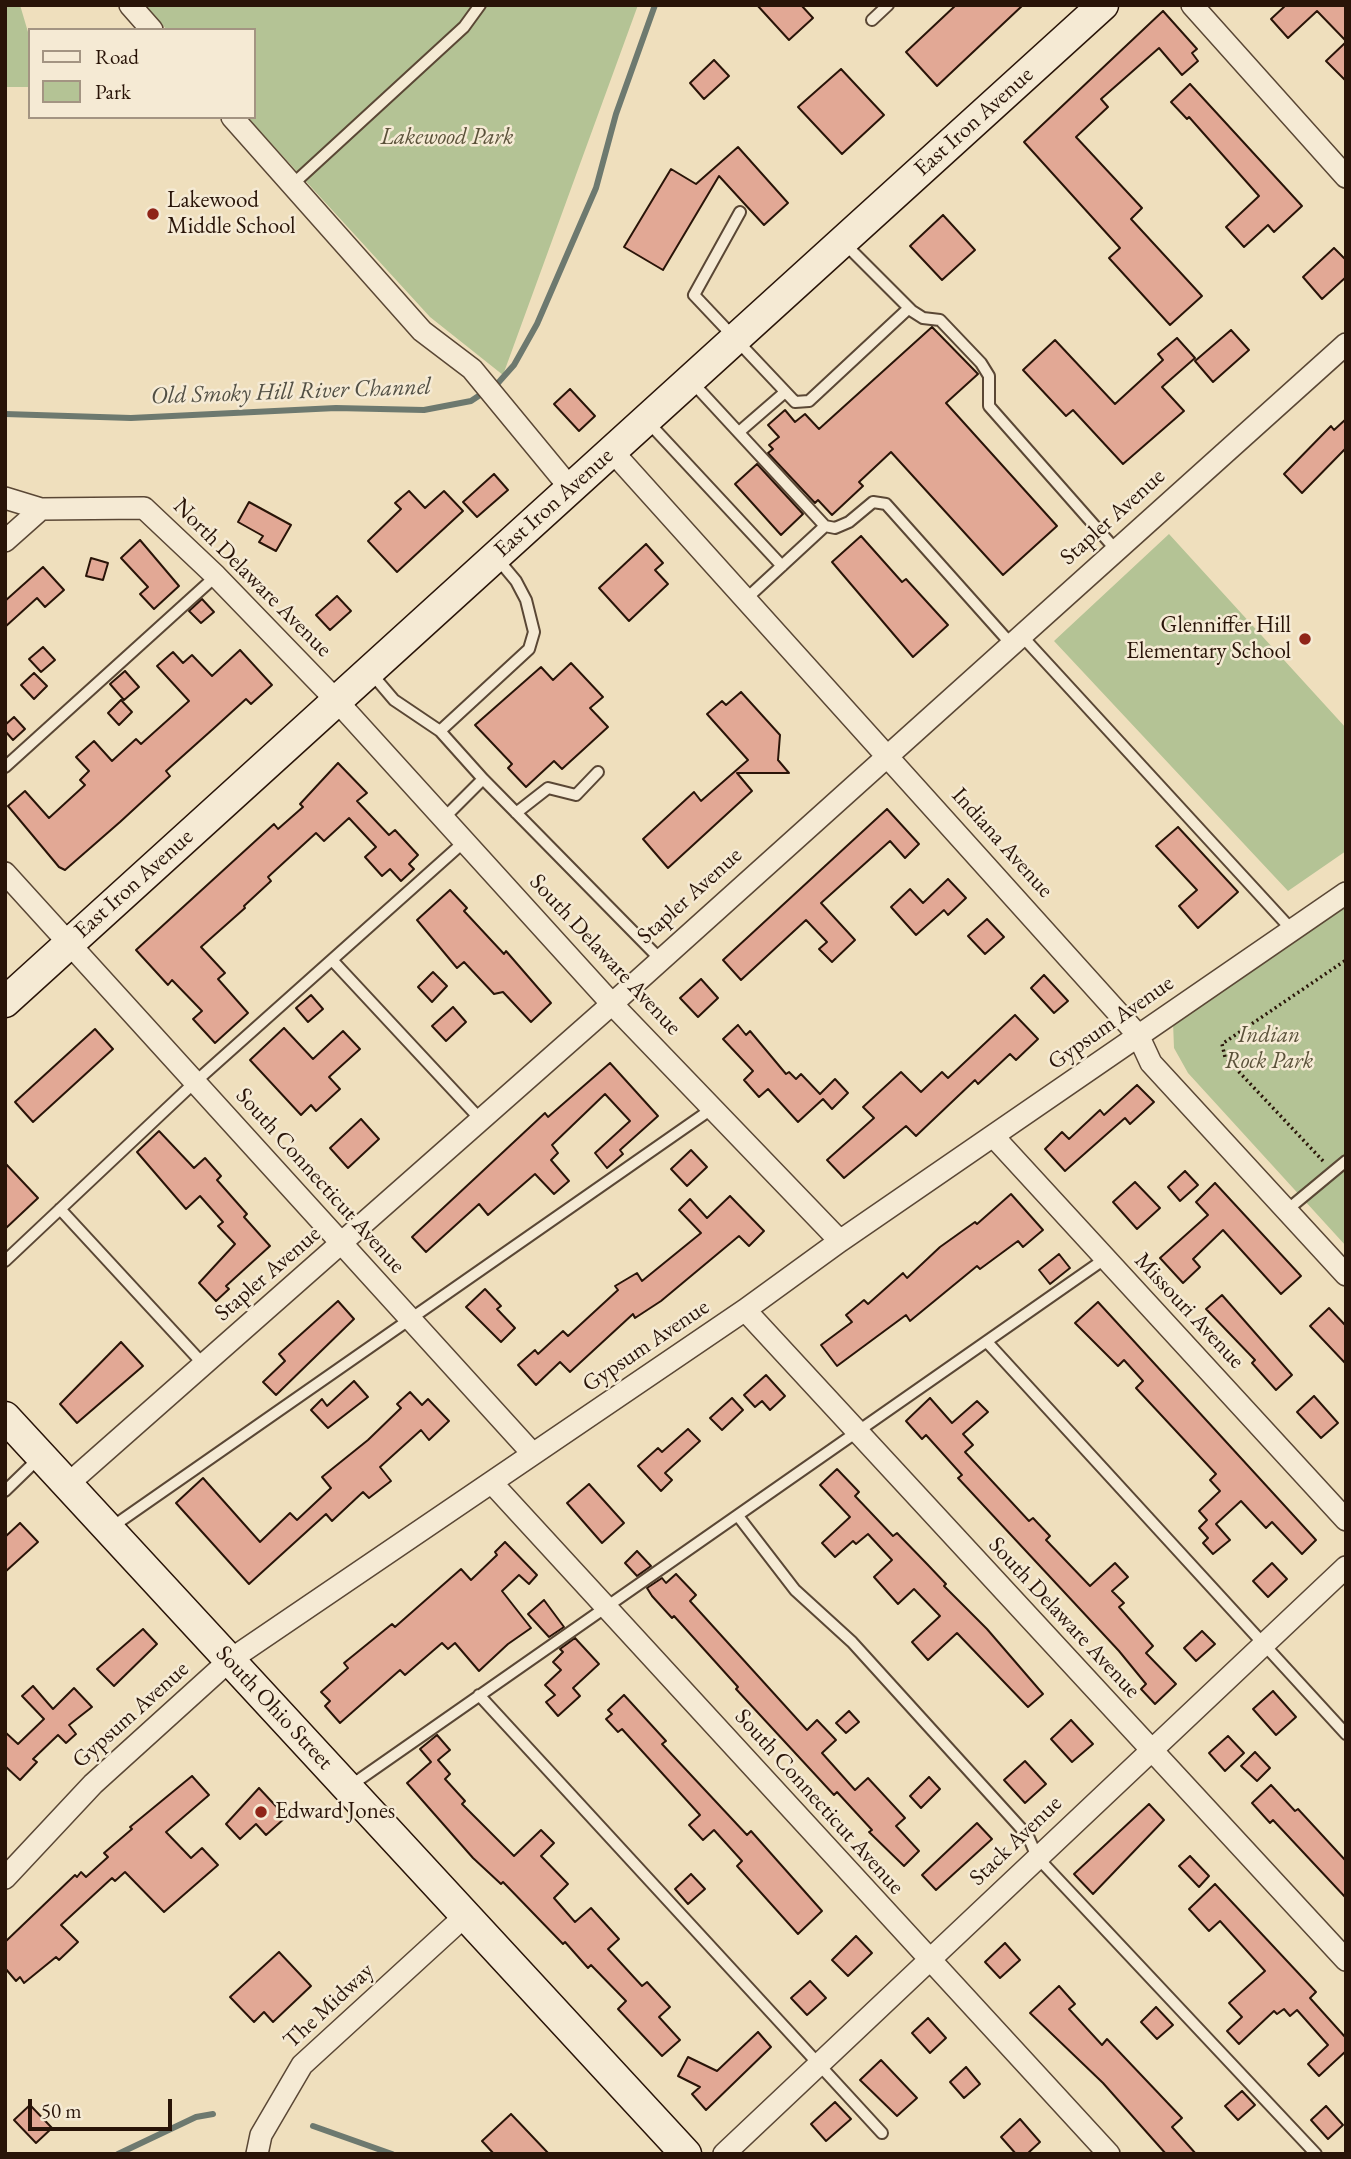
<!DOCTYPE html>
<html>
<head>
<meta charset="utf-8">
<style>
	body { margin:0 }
	#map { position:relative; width:1351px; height:2159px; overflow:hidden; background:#efdfbd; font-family:"EB Garamond",serif }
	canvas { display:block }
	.frame { position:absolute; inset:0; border:7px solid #291408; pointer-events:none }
	.legend { position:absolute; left:28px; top:28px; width:228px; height:91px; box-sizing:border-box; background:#f5ead4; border:2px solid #a39482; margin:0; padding:9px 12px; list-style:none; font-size:21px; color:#291408 }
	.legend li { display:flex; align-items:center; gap:14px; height:35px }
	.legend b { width:35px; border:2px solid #a39482 }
	.scale { position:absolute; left:28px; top:2099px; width:144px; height:32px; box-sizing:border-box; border:4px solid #291408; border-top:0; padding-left:9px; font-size:21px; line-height:24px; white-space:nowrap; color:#291408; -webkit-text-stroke:5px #f5ead4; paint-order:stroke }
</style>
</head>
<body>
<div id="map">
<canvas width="1351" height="2159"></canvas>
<div class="frame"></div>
<ul class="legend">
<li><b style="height:9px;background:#f5ead4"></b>Road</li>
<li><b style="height:19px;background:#b4c395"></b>Park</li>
</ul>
<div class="scale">50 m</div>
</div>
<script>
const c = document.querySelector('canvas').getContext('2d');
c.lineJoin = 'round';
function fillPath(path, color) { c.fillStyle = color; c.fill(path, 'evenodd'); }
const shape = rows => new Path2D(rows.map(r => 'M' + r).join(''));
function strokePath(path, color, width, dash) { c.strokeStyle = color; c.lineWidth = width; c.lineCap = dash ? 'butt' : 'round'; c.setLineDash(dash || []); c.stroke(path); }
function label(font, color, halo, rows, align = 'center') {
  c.font = font + ' "EB Garamond",serif'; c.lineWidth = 5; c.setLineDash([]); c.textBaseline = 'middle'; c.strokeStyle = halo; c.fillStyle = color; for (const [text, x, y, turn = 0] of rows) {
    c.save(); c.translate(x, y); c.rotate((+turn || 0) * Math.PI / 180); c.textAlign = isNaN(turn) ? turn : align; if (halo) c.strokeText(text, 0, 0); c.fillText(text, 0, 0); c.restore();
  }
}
fillPath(shape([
	[5,5,20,5,28,32,30,87,5,87],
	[145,5,638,5,503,375,430,317,247,117,254,117,254,30,167,30],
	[1169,534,1346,728,1346,851,1288,891,1054,641],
	[1346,905,1346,1246,1188,1073,1174,1048,1173,1022]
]), '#b4c395');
strokePath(shape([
	[5,414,131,418,336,408,424,410,471,401,498,383,514,365,537,324,596,188,616,114,655,5],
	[313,2126,392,2154],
	[118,2154,196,2117,213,2114]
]), '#6d796f', 6);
const building = shape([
	[757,5,801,5,813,18,789,40,757,5],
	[956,5,1023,5,937,86,906,52,956,5],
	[1286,5,1346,5,1346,41,1317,11,1288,38,1271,19,1286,5],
	[1163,11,1197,49,1192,53,1198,61,1182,75,1159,48,1101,99,1108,107,1076,137,1142,208,1131,219,1202,296,1170,325,1109,258,1120,248,1024,142,1163,11],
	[1346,42,1346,81,1326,61,1346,42],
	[714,60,729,76,704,99,690,83,714,60],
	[841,69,884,115,842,154,798,107,841,69],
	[1190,84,1302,206,1274,232,1268,225,1244,247,1226,227,1259,196,1189,117,1187,119,1171,102,1190,84],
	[738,147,788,203,764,225,719,176,663,270,624,247,671,169,696,184,738,147],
	[943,215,975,250,942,280,910,246,943,215],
	[1334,248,1346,260,1346,277,1322,299,1303,277,1334,248],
	[932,327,978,374,946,403,1057,526,1003,575,891,452,859,482,863,486,832,515,818,500,815,503,768,453,773,449,769,445,779,437,768,425,785,410,795,422,805,414,819,429,932,327],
	[1231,330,1249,350,1213,382,1195,361,1231,330],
	[1177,338,1195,358,1162,387,1184,411,1123,464,1073,410,1066,416,1023,370,1055,340,1115,404,1163,360,1158,354,1177,338],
	[570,389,595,416,579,431,554,404,570,389],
	[1346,419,1346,448,1302,493,1284,474,1331,426,1334,430,1346,419],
	[757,464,803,514,781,535,735,484,757,464],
	[494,474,508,490,477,517,463,502,494,474],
	[409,491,425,508,444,491,463,511,397,572,368,541,401,509,395,503,409,491],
	[249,502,291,525,276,551,259,542,263,536,238,522,249,502],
	[861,536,902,582,906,579,948,625,913,657,832,562,861,536],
	[140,540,179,586,154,609,140,594,148,587,121,558,140,540],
	[646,544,663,563,655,570,668,584,629,621,599,588,646,544],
	[91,558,108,563,103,580,86,576,91,558],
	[43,567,64,590,45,607,37,598,5,627,5,601,43,567],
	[337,596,351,611,330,630,316,615,337,596],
	[202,599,214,612,201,623,189,611,202,599],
	[43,647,55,660,41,672,29,659,43,647],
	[240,650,272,685,251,704,246,699,213,729,166,771,170,776,120,822,65,870,59,867,8,806,25,791,49,818,85,785,80,780,89,771,76,757,94,741,112,761,136,739,141,744,189,701,157,666,173,652,183,663,192,655,212,676,240,650],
	[571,663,603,697,590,708,608,727,562,769,554,761,526,787,508,768,512,764,475,725,541,667,553,680,571,663],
	[125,671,139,687,124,700,110,684,125,671],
	[34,673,47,686,34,699,21,685,34,673],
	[741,692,780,735,778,760,789,773,737,773,752,791,668,868,643,839,694,792,701,801,748,760,707,714,722,701,726,705,741,692],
	[121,700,132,712,119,725,108,713,121,700],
	[14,717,25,729,13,740,5,731,5,725,14,717],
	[338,763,367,793,357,801,389,835,395,830,418,855,409,864,414,869,401,881,390,869,382,876,365,857,376,847,349,818,324,841,316,833,268,877,271,881,244,906,245,908,201,947,225,973,218,979,248,1013,215,1043,193,1019,202,1011,172,980,168,985,136,950,274,824,278,829,303,807,300,804,338,763],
	[887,809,919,844,905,858,890,841,821,903,855,940,832,962,819,949,827,942,806,920,741,980,723,960,887,809],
	[1178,827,1238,892,1198,928,1179,906,1197,890,1156,846,1178,827],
	[948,879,966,898,948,915,944,910,916,935,891,907,910,889,923,903,948,879],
	[450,890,467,908,464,911,504,954,506,951,551,1003,531,1022,503,992,494,994,464,962,457,968,417,920,450,890],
	[987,919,1004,937,985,954,968,936,987,919],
	[433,972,447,986,432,1002,418,987,433,972],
	[1044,975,1068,1001,1054,1013,1031,988,1044,975],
	[701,979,718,998,698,1017,680,998,701,979],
	[311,995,323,1009,308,1022,296,1008,311,995],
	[453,1007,466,1022,446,1041,432,1026,453,1007],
	[1015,1015,1038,1039,1016,1060,1010,1054,978,1084,975,1080,916,1136,906,1126,844,1178,827,1160,874,1118,863,1107,901,1072,921,1092,942,1072,948,1078,1015,1015],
	[738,1025,746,1035,750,1031,786,1074,789,1072,796,1079,801,1074,820,1094,835,1079,848,1093,832,1109,823,1099,798,1122,768,1089,759,1097,744,1080,753,1071,723,1039,738,1025],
	[284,1028,313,1059,343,1031,360,1049,329,1077,340,1089,316,1111,311,1105,301,1115,250,1060,284,1028],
	[95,1029,113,1049,33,1122,15,1102,95,1029],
	[610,1063,658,1116,620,1150,623,1154,607,1168,595,1153,630,1121,605,1094,552,1145,558,1153,551,1160,569,1181,554,1194,535,1174,488,1215,479,1204,426,1252,412,1237,545,1113,548,1117,610,1063],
	[1137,1085,1154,1102,1130,1124,1125,1118,1065,1171,1045,1149,1062,1132,1069,1139,1100,1110,1104,1115,1137,1085],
	[361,1119,379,1139,348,1168,330,1148,361,1119],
	[159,1131,194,1168,205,1158,221,1176,217,1180,247,1214,244,1217,270,1246,226,1286,229,1289,216,1301,199,1283,235,1244,218,1226,223,1222,200,1196,186,1209,137,1152,159,1131],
	[691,1150,707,1167,687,1186,671,1169,691,1150],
	[5,1163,38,1198,5,1229,5,1163],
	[1185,1171,1198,1185,1180,1201,1168,1187,1185,1171],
	[1135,1182,1160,1208,1137,1229,1113,1202,1135,1182],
	[1215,1183,1301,1276,1281,1294,1223,1230,1193,1259,1200,1267,1183,1283,1160,1258,1208,1215,1196,1202,1215,1183],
	[1011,1194,1043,1230,1023,1247,1018,1241,980,1269,977,1266,910,1321,906,1315,837,1366,821,1345,852,1322,846,1315,864,1300,868,1304,903,1273,907,1278,940,1247,975,1222,977,1224,1011,1194],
	[730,1196,764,1231,749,1246,739,1236,661,1301,635,1318,633,1314,570,1372,560,1362,536,1385,518,1365,535,1350,538,1354,563,1331,568,1336,618,1290,615,1286,637,1273,642,1281,701,1233,679,1210,690,1199,707,1218,730,1196],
	[1059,1254,1070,1268,1050,1284,1039,1270,1059,1254],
	[485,1289,501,1306,497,1309,515,1328,501,1342,466,1307,485,1289],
	[1222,1295,1292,1375,1276,1390,1252,1363,1255,1360,1206,1309,1222,1295],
	[338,1301,354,1319,276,1395,263,1382,285,1361,279,1354,338,1301],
	[1098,1302,1316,1540,1302,1554,1272,1522,1266,1528,1241,1501,1216,1524,1230,1540,1213,1554,1203,1543,1208,1538,1199,1528,1207,1520,1199,1511,1220,1491,1210,1480,1216,1474,1136,1388,1143,1381,1124,1360,1118,1366,1075,1323,1098,1302],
	[1329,1308,1346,1326,1346,1364,1310,1326,1329,1308],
	[121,1342,143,1366,77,1423,60,1404,121,1342],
	[766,1375,785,1396,770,1410,762,1401,755,1407,744,1395,766,1375],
	[354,1381,368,1397,328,1428,311,1410,322,1399,327,1406,354,1381],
	[410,1392,422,1405,428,1399,449,1421,429,1440,421,1430,380,1467,391,1481,369,1498,363,1492,332,1521,326,1514,249,1584,176,1503,203,1478,260,1542,290,1513,297,1520,331,1488,322,1477,368,1440,401,1408,397,1404,410,1392],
	[1314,1396,1338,1423,1321,1438,1297,1412,1314,1396],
	[732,1398,743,1410,722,1430,710,1418,732,1398],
	[930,1398,952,1423,977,1401,988,1412,963,1434,973,1445,965,1452,1029,1521,1033,1518,1050,1536,1046,1540,1090,1586,1115,1563,1128,1577,1112,1591,1124,1603,1119,1607,1153,1646,1146,1653,1176,1684,1155,1704,1141,1689,1146,1684,1119,1651,958,1478,962,1475,926,1435,922,1439,906,1421,930,1398],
	[688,1429,700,1441,665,1473,672,1480,661,1491,638,1466,658,1448,662,1452,688,1429],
	[837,1469,859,1492,855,1496,893,1536,897,1533,928,1565,946,1584,944,1586,987,1629,1043,1694,1028,1707,957,1633,928,1660,912,1642,940,1616,914,1589,898,1604,874,1577,892,1560,868,1534,856,1544,853,1541,835,1557,822,1543,850,1517,820,1485,837,1469],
	[589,1484,624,1523,602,1543,567,1503,589,1484],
	[20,1523,38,1542,5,1572,5,1537,20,1523],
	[505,1542,537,1575,529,1584,519,1575,502,1591,531,1628,508,1644,479,1671,455,1643,448,1649,442,1643,405,1675,400,1670,340,1723,325,1706,330,1701,321,1692,348,1668,344,1663,392,1624,395,1627,461,1569,471,1580,497,1555,495,1552,505,1542],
	[637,1551,651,1566,637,1576,625,1563,637,1551],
	[1272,1563,1287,1579,1268,1597,1253,1581,1272,1563],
	[676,1574,696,1595,690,1601,807,1730,817,1720,836,1740,822,1753,855,1790,868,1778,905,1818,896,1826,919,1851,904,1866,869,1832,872,1830,837,1792,834,1795,736,1689,738,1687,674,1616,672,1618,652,1596,647,1588,662,1578,666,1583,676,1574],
	[544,1600,564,1627,549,1637,528,1614,544,1600],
	[143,1629,157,1644,114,1686,97,1669,143,1629],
	[1202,1631,1215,1644,1196,1661,1184,1648,1202,1631],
	[575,1638,599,1664,573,1688,580,1696,558,1716,546,1702,555,1695,545,1685,561,1670,553,1662,563,1652,560,1649,575,1638],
	[33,1686,53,1709,74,1688,92,1707,69,1725,76,1734,66,1743,58,1735,33,1759,37,1762,20,1780,5,1766,5,1732,18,1744,44,1719,22,1696,33,1686],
	[1273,1691,1296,1717,1276,1735,1253,1709,1273,1691],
	[624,1695,666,1741,662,1744,747,1835,751,1831,822,1911,798,1934,737,1866,742,1861,714,1830,703,1840,689,1825,700,1815,622,1729,618,1732,606,1719,612,1714,608,1710,624,1695],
	[849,1711,859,1722,846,1733,836,1723,849,1711],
	[1071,1720,1093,1744,1072,1762,1051,1739,1071,1720],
	[437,1735,450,1750,438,1760,450,1774,445,1779,465,1801,462,1804,514,1856,541,1830,554,1843,541,1856,568,1884,554,1898,575,1922,591,1908,619,1939,608,1949,642,1986,647,1982,670,2007,659,2017,680,2040,662,2056,618,2009,626,2001,591,1965,588,1968,565,1942,563,1944,503,1882,501,1884,473,1858,407,1783,431,1762,420,1749,437,1735],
	[1228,1736,1244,1753,1225,1771,1209,1753,1228,1736],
	[1255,1752,1270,1768,1257,1781,1241,1766,1255,1752],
	[1025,1761,1046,1784,1025,1803,1004,1780,1025,1761],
	[192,1776,209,1795,166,1832,191,1858,202,1848,218,1865,164,1912,125,1872,115,1881,112,1878,61,1925,78,1942,59,1960,56,1957,24,1983,20,1977,16,1981,5,1968,5,1942,75,1875,77,1877,81,1872,86,1877,108,1857,104,1853,132,1829,130,1827,192,1776],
	[929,1777,940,1789,921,1808,910,1796,929,1777],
	[1271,1785,1295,1811,1298,1809,1346,1861,1346,1898,1273,1820,1270,1823,1252,1803,1271,1785],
	[259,1788,286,1817,266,1835,256,1824,240,1839,226,1824,259,1788],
	[1149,1804,1164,1820,1093,1894,1074,1874,1149,1804],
	[977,1823,992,1839,936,1890,922,1875,977,1823],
	[1190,1856,1209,1876,1199,1887,1179,1866,1190,1856],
	[691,1874,705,1889,688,1904,675,1889,691,1874],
	[1215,1884,1316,1992,1310,1998,1346,2038,1346,2051,1319,2076,1308,2064,1328,2045,1297,2010,1290,2016,1284,2009,1277,2014,1274,2011,1239,2044,1227,2031,1242,2017,1229,2003,1265,1971,1220,1921,1209,1931,1189,1909,1215,1884],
	[856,1936,872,1953,848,1976,832,1960,856,1936],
	[1005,1943,1020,1960,1000,1978,985,1962,1005,1943],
	[279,1952,311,1986,273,2022,264,2012,254,2022,230,1997,279,1952],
	[810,1981,826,1998,807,2015,791,1998,810,1981],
	[1059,1986,1075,2004,1069,2009,1102,2045,1107,2039,1182,2118,1172,2127,1196,2154,1166,2154,1103,2083,1030,2013,1059,1986],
	[1156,2007,1173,2025,1157,2039,1141,2022,1156,2007],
	[928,2018,946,2038,930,2053,912,2033,928,2018],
	[758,2032,771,2047,706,2110,692,2094,700,2087,678,2076,688,2057,717,2071,758,2032],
	[881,2060,917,2098,897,2116,860,2080,881,2060],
	[966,2067,980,2084,964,2098,950,2082,966,2067],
	[1242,2091,1255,2105,1238,2120,1225,2106,1242,2091],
	[835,2102,851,2119,826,2141,811,2124,835,2102],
	[30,2105,52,2128,36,2143,14,2120,30,2105],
	[1326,2106,1343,2125,1328,2139,1311,2120,1326,2106],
	[511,2114,549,2154,494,2154,482,2141,511,2114],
	[1020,2119,1040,2142,1027,2154,1016,2154,1001,2137,1020,2119]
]);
fillPath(building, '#e2a895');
strokePath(building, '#291408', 2);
const lane = shape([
	[872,20,888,5],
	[293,184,464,27,480,5],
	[740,212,694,295,795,402,809,401,909,308],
	[843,242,912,311,923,318,940,320,981,363,989,376,989,406,1116,550],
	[692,382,825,526,835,528,849,522,873,502,886,504,1011,644],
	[648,422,782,566],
	[739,432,784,393],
	[746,599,825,526],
	[1021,635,1292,930],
	[371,673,394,700,440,731,483,779,444,818],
	[440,731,529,649,534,632,526,600,516,581,496,557],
	[5,767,216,576],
	[483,779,660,959],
	[516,813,548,788,576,795,598,772],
	[332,960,481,1120],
	[60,1209,204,1365],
	[1287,1210,1346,1161],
	[5,1261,194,1083,465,841],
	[987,1342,1346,1734],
	[5,1491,39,1458],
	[738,1516,795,1590,852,1642,1028,1836,1037,1857,1316,2154],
	[109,1529,713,1108],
	[479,1695,882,2133],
	[350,1786,1106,1258]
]);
const street = shape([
	[130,5,152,30],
	[1192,5,1346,177],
	[232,117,422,331,472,369,571,489],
	[612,451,1138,1035,1151,1063,1346,1275],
	[5,498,41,509,144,508,216,576,336,700,612,1004,840,1241],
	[5,541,41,509],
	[5,873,533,1454],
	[994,1137,1346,1520],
	[745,1310,1346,1960],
	[492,1483,1109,2154],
	[68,1484,612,1004,1346,344],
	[5,1878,93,1784,230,1660,745,1310,840,1241,1346,893],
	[257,2154,261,2135,302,2065,466,1915],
	[724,2154,1346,1567]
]);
const secondary = shape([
	[5,1002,1103,5],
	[5,1417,686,2154]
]);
strokePath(lane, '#5a4735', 14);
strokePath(street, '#5a4735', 24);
strokePath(secondary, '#291408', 33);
strokePath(shape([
	[1323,1161,1225,1057,1222,1044,1346,960]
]), '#291408', 3.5, [2, 3.5]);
strokePath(lane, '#f5ead4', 10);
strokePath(street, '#f5ead4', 21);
strokePath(secondary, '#f5ead4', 30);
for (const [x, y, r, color] of [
	[153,214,7,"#8f2418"],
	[1305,639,7,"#8f2418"],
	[261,1812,7,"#8f2418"]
]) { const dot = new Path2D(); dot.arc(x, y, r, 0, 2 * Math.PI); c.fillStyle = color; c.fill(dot); strokePath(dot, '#f5ead4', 2.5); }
label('23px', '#291408', '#f5ead4', [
	["East Iron Avenue",974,122,-42],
	["East Iron Avenue",554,503,-42],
	["Stapler Avenue",1113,517,-42],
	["North Delaware Avenue",252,578,45],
	["Indiana Avenue",1002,843,48],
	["East Iron Avenue",134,884,-42],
	["Stapler Avenue",690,896,-42],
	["South Delaware Avenue",605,955,47],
	["Gypsum Avenue",1111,1023,-35],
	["South Connecticut Avenue",320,1181,48],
	["Stapler Avenue",268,1274,-41],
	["Missouri Avenue",1189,1311,47],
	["Gypsum Avenue",646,1346,-34],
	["South Delaware Avenue",1064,1618,47],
	["South Ohio Street",274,1708,47],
	["Gypsum Avenue",131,1715,-42],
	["South Connecticut Avenue",819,1802,48],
	["Stack Avenue",1016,1841,-44],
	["The Midway",329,2006,-43]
]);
label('italic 23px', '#5a5139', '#f5ead4', [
	["Lakewood Park",447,138],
	["Indian",1269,1036],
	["Rock Park",1269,1062]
]);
label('23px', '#291408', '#f5ead4', [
	["Lakewood",167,201],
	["Middle School",167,227],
	["Glenniffer Hill",1291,626,"right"],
	["Elementary School",1291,652,"right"],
	["Edward Jones",275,1812]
], 'left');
label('italic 24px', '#514f44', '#f5ead4', [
	["Old Smoky Hill River Channel",291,392,-2]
]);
</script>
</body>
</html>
